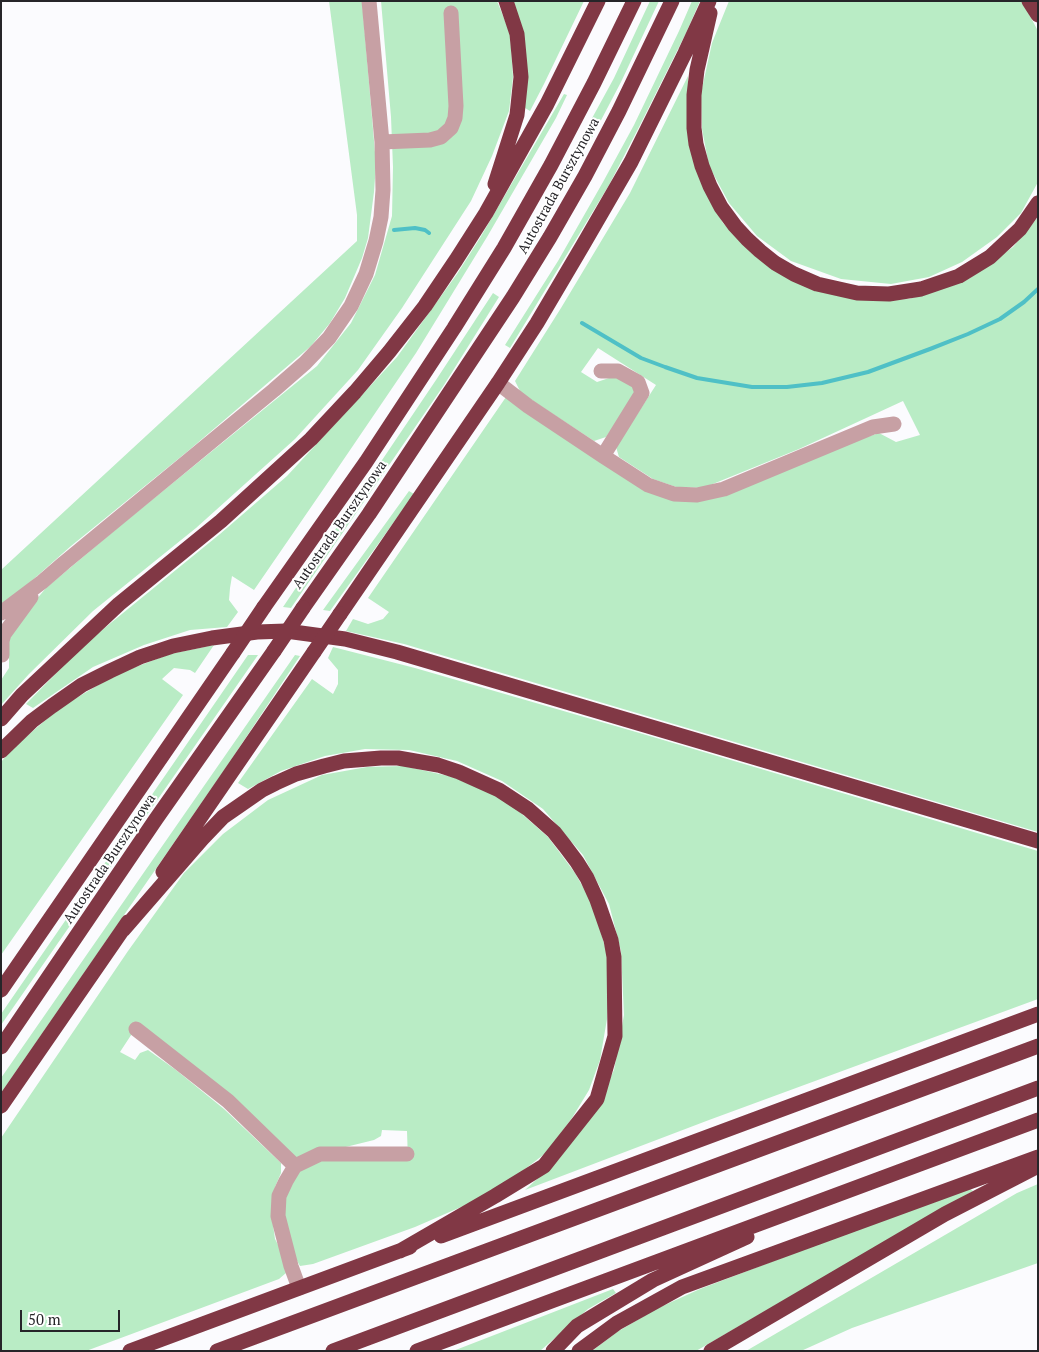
<!DOCTYPE html>
<html>
<head>
<meta charset="utf-8">
<style>
	body { margin:0 }
	#map { position:relative; width:1039px; height:1352px; overflow:hidden; background:#fbfbfe; font-family:"PT Serif",serif }
	canvas { display:block }
	.frame { position:absolute; inset:0; border:2px solid #262529; pointer-events:none }
	.scale { position:absolute; left:20px; top:1310px; width:100px; height:22px; box-sizing:border-box; border:2px solid #262529; border-top:0; padding-left:6px; font-size:15px; line-height:18px; white-space:nowrap; color:#262529; -webkit-text-stroke:4px #fff; paint-order:stroke }
</style>
</head>
<body>
<div id="map">
<canvas width="1039" height="1352"></canvas>
<div class="frame"></div>
<div class="scale">50 m</div>
</div>
<script>
const c = document.querySelector('canvas').getContext('2d');
c.lineJoin = 'round';
function fillPath(path, color) { c.fillStyle = color; c.fill(path, 'evenodd'); }
const shape = rows => new Path2D(rows.map(r => 'M' + r).join(''));
function strokePath(path, color, width, dash) { c.strokeStyle = color; c.lineWidth = width; c.lineCap = dash ? 'butt' : 'round'; c.setLineDash(dash || []); c.stroke(path); }
function label(font, color, halo, rows, align = 'center') {
  c.font = font + ' "PT Serif",serif'; c.lineWidth = 4; c.setLineDash([]); c.textBaseline = 'middle'; c.strokeStyle = halo; c.fillStyle = color; for (const [text, x, y, turn = 0] of rows) {
    c.save(); c.translate(x, y); c.rotate((+turn || 0) * Math.PI / 180); c.textAlign = isNaN(turn) ? turn : align; if (halo) c.strokeText(text, 0, 0); c.fillText(text, 0, 0); c.restore();
  }
}
fillPath(shape([
	[329,1,362,1,376,164,374,192,368,238,362,258,345,298,330,323,311,346,188,451,71,546,1,608,1,570,357,241,357,215],
	[381,1,497,1,510,33,513,77,509,111,492,156,471,201,402,308,358,370,295,439,196,528,93,611,29,674,1,705,1,680,9,668,9,632,46,588,121,525,317,366,351,323,375,275,392,216,393,167,391,117],
	[511,1,584,1,544,84,530,111,525,108],
	[650,1,659,1,621,82,587,147,579,142,614,78],
	[692,1,700,1,686,33,639,127,609,185,510,348,505,345,558,261,603,182,634,125,679,31],
	[729,1,1022,1,1038,31,1038,182,1021,213,997,237,962,262,929,277,891,284,841,279,791,261,757,236,729,203,709,166,702,129,701,93,712,43],
	[688,76,688,114,706,192,723,223,756,257,860,300,909,299,970,278,1013,247,1038,217,1038,832,404,644,346,631,353,619,368,624,383,619,389,612,368,598,506,397,634,480,706,499,834,448,879,433,896,442,920,435,903,401,799,449,703,488,676,487,653,479,619,457,616,447,656,385,598,348,581,372,597,382,612,377,623,377,632,384,636,395,606,437,594,441,521,393,515,381,561,308,630,193],
	[564,94,567,95,556,118,487,237,416,353,329,481,254,590,232,576,230,588,229,600,238,612,227,627,190,630,144,645,93,667,33,708,26,704,85,644,220,534,287,476,397,357,457,274,480,238],
	[493,293,499,297,444,385,291,608,283,607,436,380],
	[409,491,414,494,330,611,323,610],
	[214,645,195,673,190,670,174,668,162,679,183,695,1,955,1,762,14,747,61,707,117,674,170,654],
	[333,647,415,668,643,734,1038,851,1038,999,709,1120,525,1190,559,1159,593,1113,614,1070,624,1015,621,951,609,904,583,855,543,809,502,781,457,761,409,750,365,749,325,756,281,771,248,789,238,783,312,679,333,694,338,684,338,670,328,658],
	[248,655,258,655,1,1025,1,1014],
	[295,655,300,656,227,766,1,1093,1,1078],
	[404,766,453,777,506,800,548,837,575,873,593,905,606,950,610,981,607,1019,600,1060,589,1090,572,1118,547,1152,516,1176,468,1204,415,1227,313,1264,300,1266,292,1252,283,1209,286,1189,296,1171,318,1160,408,1161,407,1131,382,1130,381,1136,374,1140,297,1159,137,1026,120,1052,135,1060,140,1053,148,1050,176,1070,224,1109,281,1163,281,1173,275,1187,271,1211,275,1239,287,1262,286,1273,279,1279,86,1351,1,1351,1,1138,128,951,184,873,223,834,268,800,322,775,367,767],
	[1038,1184,1038,1263,852,1328,801,1351,746,1351,1017,1193],
	[968,1187,973,1191,696,1351,592,1351,617,1332,656,1309,700,1289],
	[613,1289,616,1293,588,1309,540,1351,453,1351]
]), '#b9ecc5');
strokePath(shape([
	[394,230,415,228,425,230,429,233],
	[582,323,641,358,665,367,697,378,752,387,787,387,822,383,868,372,930,349,968,334,1000,319,1024,302,1038,289]
]), '#4fc0c6', 4);
strokePath(shape([
	[382,142,430,140,441,137,451,128,455,118,456,106,451,13],
	[601,371,618,371,638,382,642,393,603,456],
	[498,383,528,406,603,456,648,485,674,494,697,495,724,489,873,427,894,424],
	[1,613,42,582,64,563,274,390,305,363,329,338,351,306,366,274,376,241,381,217,383,190,382,142,369,1],
	[2,655,2,641,4,634,31,597],
	[136,1029,228,1101,295,1166],
	[299,1288,291,1266,278,1216,279,1196,286,1181,295,1166,320,1154,407,1154]
]), '#c7a0a4', 15);
strokePath(shape([
	[1029,1,1038,15],
	[710,13,697,70,694,95,694,128,696,144,702,166,710,186,721,207,735,226,747,239,760,251,775,263,794,274,817,284,857,293,889,294,921,289,959,276,990,257,1020,229,1038,203],
	[495,184,517,115,521,77,517,34,506,1],
	[264,607,366,462,454,328,504,248,551,165,594,83,634,1],
	[303,608,369,514,513,297,550,237,585,176,619,111,672,1],
	[340,614,498,383,537,323,583,245,631,162,685,53,709,1],
	[1,719,22,695,119,604,221,521,311,439,355,392,389,352,425,306,456,260,486,213,547,104,598,1],
	[1,751,32,721,52,706,82,685,110,671,140,657,173,646,212,638,257,632,286,631,345,639,397,652,1038,841],
	[163,872,314,652],
	[123,930,202,839,223,817,262,790,276,783,296,774,324,766,344,761,381,758,398,758,438,765,459,772,499,790,528,809,554,832,565,846,577,862,587,878,597,900,611,940,614,957,615,1036,597,1099,544,1166,495,1196,400,1251],
	[1,990,233,653],
	[1,1047,156,819,274,651],
	[1,1106,128,922],
	[441,1236,1038,1014],
	[130,1351,410,1247],
	[217,1351,1038,1046],
	[333,1351,1038,1088],
	[417,1351,1038,1120],
	[553,1351,577,1326,653,1280,747,1237],
	[579,1351,617,1323,682,1287,1038,1157],
	[711,1351,945,1214,1038,1166]
]), '#813845', 15);
strokePath(shape([
	[274,651,303,608],
	[314,652,340,614],
	[233,653,264,607]
]), '#813845', 15);
label('14px', '#262529', '#fff', [
	["Autostrada Bursztynowa",559,186,-61],
	["Autostrada Bursztynowa",340,525,-55],
	["Autostrada Bursztynowa",110,859,-56]
]);
</script>
</body>
</html>
